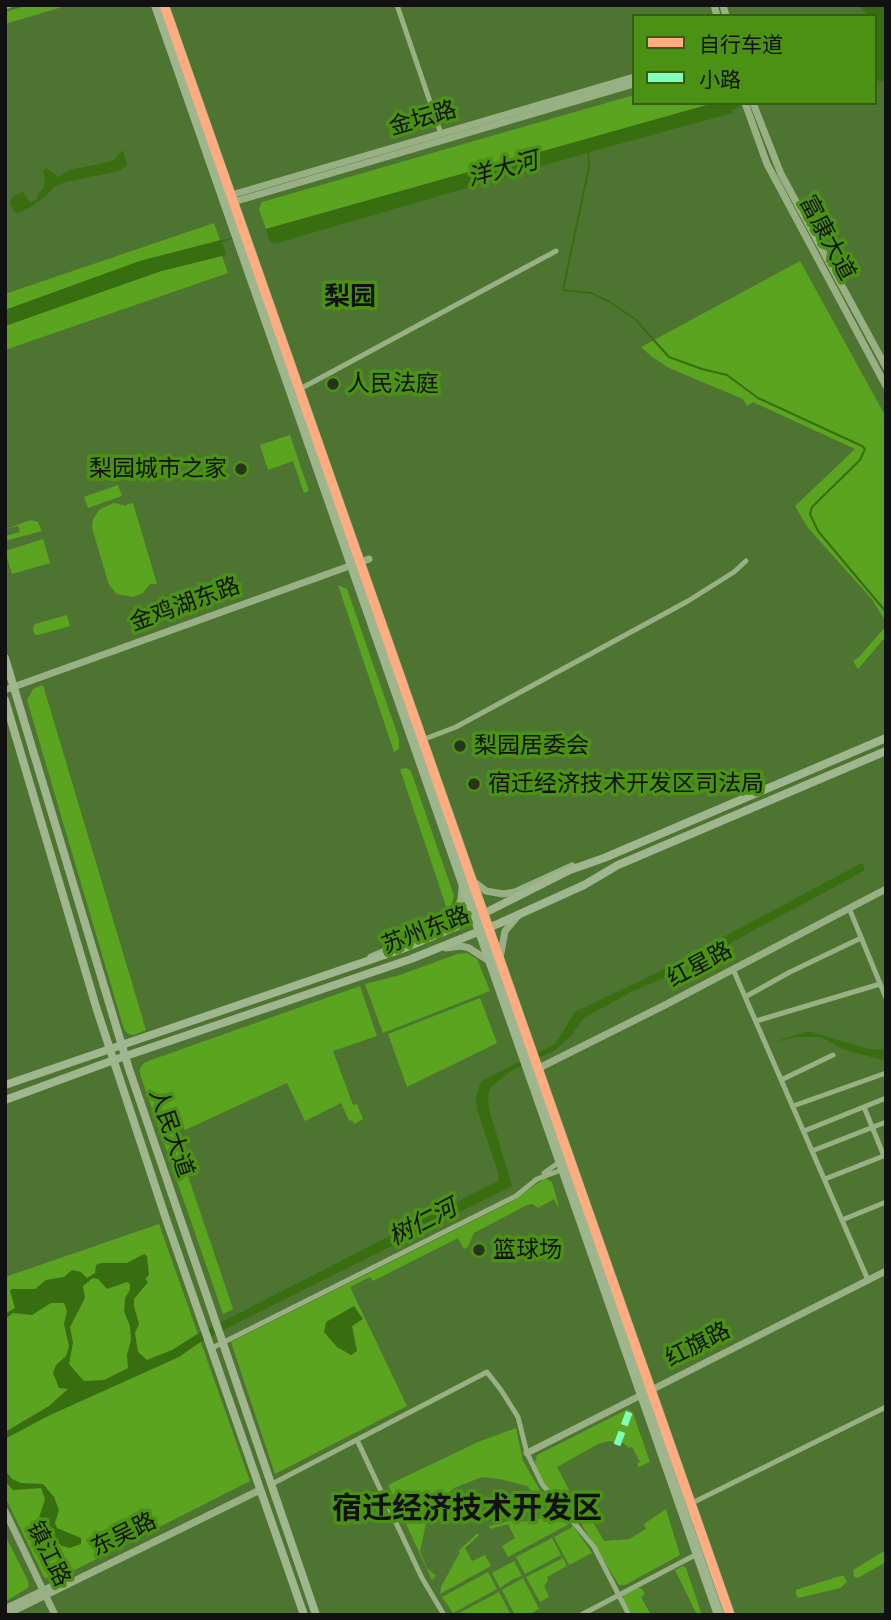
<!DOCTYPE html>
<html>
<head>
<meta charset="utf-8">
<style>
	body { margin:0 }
	#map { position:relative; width:891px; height:1620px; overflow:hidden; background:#4e7431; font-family:"Noto Sans","Noto Sans SC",sans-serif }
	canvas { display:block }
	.frame { position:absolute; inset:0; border:7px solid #111; pointer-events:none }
	.legend { position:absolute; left:632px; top:14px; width:245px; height:91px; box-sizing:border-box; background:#4a9114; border:2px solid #335e13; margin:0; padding:9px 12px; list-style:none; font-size:21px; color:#111 }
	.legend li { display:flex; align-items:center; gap:14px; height:35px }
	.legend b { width:35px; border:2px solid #335e13 }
</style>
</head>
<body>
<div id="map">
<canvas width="891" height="1620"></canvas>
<div class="frame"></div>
<ul class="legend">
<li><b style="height:9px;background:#ffac80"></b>自行车道</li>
<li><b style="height:9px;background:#80ffba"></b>小路</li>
</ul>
</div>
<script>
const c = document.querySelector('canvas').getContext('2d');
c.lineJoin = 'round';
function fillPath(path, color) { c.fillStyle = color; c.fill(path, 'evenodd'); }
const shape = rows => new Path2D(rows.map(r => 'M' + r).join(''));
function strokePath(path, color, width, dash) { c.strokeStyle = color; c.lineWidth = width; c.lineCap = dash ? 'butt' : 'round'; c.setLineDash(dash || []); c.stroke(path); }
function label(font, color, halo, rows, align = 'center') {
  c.font = font + ' "Noto Sans","Noto Sans SC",sans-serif'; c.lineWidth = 7; c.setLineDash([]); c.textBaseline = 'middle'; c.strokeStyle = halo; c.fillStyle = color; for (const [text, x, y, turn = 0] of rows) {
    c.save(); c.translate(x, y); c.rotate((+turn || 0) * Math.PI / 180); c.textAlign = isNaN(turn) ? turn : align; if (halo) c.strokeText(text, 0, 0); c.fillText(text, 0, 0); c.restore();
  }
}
fillPath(shape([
	[29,5,69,5,5,24,5,12],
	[634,95,634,103,714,103,266,229,259,209,262,202],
	[214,223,220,240,140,261,5,310,5,294],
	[222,256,228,273,5,350,5,326,161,271],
	[800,261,886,417,886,622,871,598,808,528,795,506,855,449,753,402,747,406,743,399,669,368,652,357,641,347],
	[290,435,309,491,304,493,293,461,268,470,260,445],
	[118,485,122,496,88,508,84,497],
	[114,503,127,506,127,504,133,503,157,584,150,584,143,593,133,597,117,594,109,585,92,528,93,519,100,509],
	[31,520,38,522,42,531,5,541,5,536,20,532,18,526,5,529],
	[43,539,50,563,12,574,5,551],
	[338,585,347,589,399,739,399,749,394,752],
	[67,615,70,626,38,635,34,634,33,628,35,624],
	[886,626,886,636,858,669,853,661,859,657],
	[43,685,146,1030,134,1035,128,1034,124,1029,27,700,33,689],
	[407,768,411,771,454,896,449,915,400,769],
	[467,953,477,959,490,991,383,1033,365,984,400,975,457,954],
	[360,986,377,1036,333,1051,353,1105,357,1104,363,1119,354,1124,352,1120,349,1121,341,1103,305,1121,287,1083,185,1130,173,1113,171,1114,169,1120,233,1309,223,1314,140,1074,140,1068,144,1063,151,1060],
	[480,998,497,1043,407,1087,388,1034],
	[545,1178,552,1182,559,1207,558,1207,554,1199,538,1208,533,1204,527,1205,474,1233,468,1247,464,1249,458,1238,373,1281,370,1277,350,1287,407,1406,275,1474,231,1342,513,1201],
	[159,1224,250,1481,55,1580,44,1577,5,1497,5,1277],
	[628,1409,633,1413,650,1462,639,1467,637,1464,640,1462,632,1447,629,1448,623,1443,609,1441,598,1444,557,1467,569,1490,567,1494,556,1499,538,1474,535,1462,537,1455],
	[516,1428,523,1461,548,1504,544,1504,527,1486,499,1479,482,1477,454,1488,435,1506,426,1524,420,1551,427,1568,436,1576,432,1580,388,1485,478,1442],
	[666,1509,680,1555,625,1585,619,1585,583,1527,582,1523,590,1517,604,1541,629,1539,646,1529,644,1524],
	[551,1514,561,1517,569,1524,508,1557,502,1546,515,1538,508,1524,490,1529,489,1526,513,1520,514,1522,534,1521],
	[572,1524,592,1553,569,1565,554,1537,572,1527],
	[478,1533,479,1535,465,1548,472,1561,485,1555,491,1566,440,1594,441,1587,460,1552,458,1551],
	[5,1535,28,1581,29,1587,5,1602],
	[552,1538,561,1555,525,1574,516,1557],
	[886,1550,886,1562,858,1578,854,1577,853,1570],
	[563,1558,567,1566,547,1577,548,1581,544,1586,549,1597,540,1602,526,1577],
	[514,1561,522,1576,513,1579,500,1588,492,1573],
	[683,1566,686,1568,702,1615,697,1615,675,1570],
	[488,1572,497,1589,453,1613,442,1597],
	[840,1576,844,1576,847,1582,840,1588,798,1598,796,1595,796,1590,799,1589],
	[523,1578,539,1609,528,1615,515,1615,502,1590],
	[637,1587,642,1589,645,1594,641,1597,651,1615,632,1615,623,1598,624,1594],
	[499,1592,511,1615,455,1615]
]), '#5aa41f');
fillPath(shape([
	[853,5,886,5,886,82,875,80,875,16,869,16,861,8],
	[714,103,730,103,733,113,597,150,274,244,270,241,222,256,161,271,5,326,5,310,140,261,266,229],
	[123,150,127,165,119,171,66,182,54,187,46,196,29,208,18,213,14,211,10,203,13,196,23,192,29,202,37,200,38,194,44,188,45,177,43,171,46,168,58,177,69,170,113,161],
	[862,863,865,869,862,872,703,958,691,960,677,972,631,992,584,1018,571,1036,555,1050,511,1071,491,1087,488,1096,489,1109,512,1186,241,1321,199,1343,179,1357,48,1416,5,1439,5,1432,49,1406,68,1389,59,1388,53,1373,56,1365,66,1356,69,1346,64,1324,67,1311,64,1303,51,1303,32,1315,13,1313,5,1319,5,1314,15,1308,10,1291,12,1289,35,1289,46,1280,64,1277,72,1270,81,1272,87,1278,95,1273,96,1265,101,1263,127,1263,144,1254,147,1256,149,1275,145,1279,148,1282,134,1299,134,1306,139,1324,135,1333,138,1352,147,1360,172,1350,194,1336,498,1181,499,1175,477,1109,476,1097,481,1081,555,1044,575,1012,654,974],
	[93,1278,98,1279,107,1289,127,1282,130,1284,130,1290,125,1298,124,1311,130,1326,131,1340,127,1355,128,1368,104,1380,84,1381,69,1364,73,1343,70,1327,85,1298,83,1286],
	[808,1031,869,1049,886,1050,886,1061,842,1049,821,1037,796,1037,771,1043],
	[354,1306,363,1319,352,1326,357,1351,351,1355,337,1347,324,1332,326,1322],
	[5,1470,12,1479,21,1483,43,1484,54,1497,59,1510,55,1523,57,1528,81,1538,81,1544,70,1548,62,1546,54,1539,39,1535,36,1527,45,1499,41,1488,13,1490,5,1481]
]), '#386e0f');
fillPath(shape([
	[265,227,270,241,227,256,222,242]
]), '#4e7431');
strokePath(shape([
	[588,152,589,167,563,290,591,293,610,302,635,319,669,357,702,369,727,375,758,398,862,446,865,449,860,460,812,507,810,514,818,531,886,612]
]), '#386e0f', 2);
strokePath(shape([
	[724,109,736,106]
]), '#386e0f', 5);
strokePath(shape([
	[397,5,441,134],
	[300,389,556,251],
	[422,740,456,727,688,601,734,572,746,561],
	[849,908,886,998],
	[733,969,868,1280],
	[745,997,790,972,861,938],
	[756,1021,880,984],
	[781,1080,833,1055],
	[793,1106,886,1073],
	[864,1107,884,1156],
	[804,1131,886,1098],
	[812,1151,886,1122],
	[544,1173,561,1161],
	[825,1179,886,1155],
	[842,1220,886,1202],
	[212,1348,516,1196,537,1179,564,1169],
	[357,1440,422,1578,444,1615],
	[270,1485,487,1372,501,1390,518,1417,527,1453,542,1484,594,1547,629,1615],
	[690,1504,886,1407],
	[581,1615,699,1553]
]), '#99b085', 5);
strokePath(shape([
	[714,5,717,16],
	[723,5,726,16],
	[5,6,8,5],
	[745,103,767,164,886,386],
	[753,103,781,174,886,367],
	[228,196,634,77],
	[230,203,634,84],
	[5,690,369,559],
	[472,880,486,891,503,894,515,892,572,866],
	[446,948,461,946,469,948,489,961],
	[371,957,448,924,461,900,462,887],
	[500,958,505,931,518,916],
	[535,1070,665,1005,886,889],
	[527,1453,886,1271],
	[5,1511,55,1615],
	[5,1609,63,1581],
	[5,1615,260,1490]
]), '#99b085', 7);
strokePath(shape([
	[5,658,129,1069,316,1615],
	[5,700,97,1010,165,1216,304,1615],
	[5,1085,402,949,467,922,570,870,604,858,886,738],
	[5,1100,114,1060,411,959,500,923,584,885,618,865,886,751]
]), '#a0b68e', 8);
strokePath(shape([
	[156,5,719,1615],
	[164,5,730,1615]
]), '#9eb58e', 10);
strokePath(shape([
	[617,1445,630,1410]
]), '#80ffba', 7, [14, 7]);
strokePath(shape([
	[164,5,730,1615]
]), '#ffac80', 9);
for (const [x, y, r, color] of [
	[333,384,7,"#26341c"],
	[241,469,7,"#26341c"],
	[460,746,7,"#26341c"],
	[474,784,7,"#26341c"],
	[479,1250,7,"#26341c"]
]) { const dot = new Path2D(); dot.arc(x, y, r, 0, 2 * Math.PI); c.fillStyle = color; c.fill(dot); strokePath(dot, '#4a9114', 2.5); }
label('23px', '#111', '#4a9114', [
	["金坛路",423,119,-16],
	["富康大道",827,238,62],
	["金鸡湖东路",185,605,-20],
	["苏州东路",426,931,-21],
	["红星路",700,965,-28],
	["人民大道",171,1133,71],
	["红旗路",698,1345,-27],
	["东吴路",124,1535,-26],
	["镇江路",48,1554,64]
]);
label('23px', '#111', '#4a9114', [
	["人民法庭",347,384],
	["梨园城市之家",227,469,"right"],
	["梨园居委会",474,746],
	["宿迁经济技术开发区司法局",488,784],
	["篮球场",493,1250]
], 'left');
label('italic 24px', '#111', '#4a9114', [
	["洋大河",503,170,-15],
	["树仁河",423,1223,-27]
]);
label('bold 26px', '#111', '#4a9114', [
	["梨园",350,298]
]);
label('bold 30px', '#111', '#4a9114', [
	["宿迁经济技术开发区",467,1509]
]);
</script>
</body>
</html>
